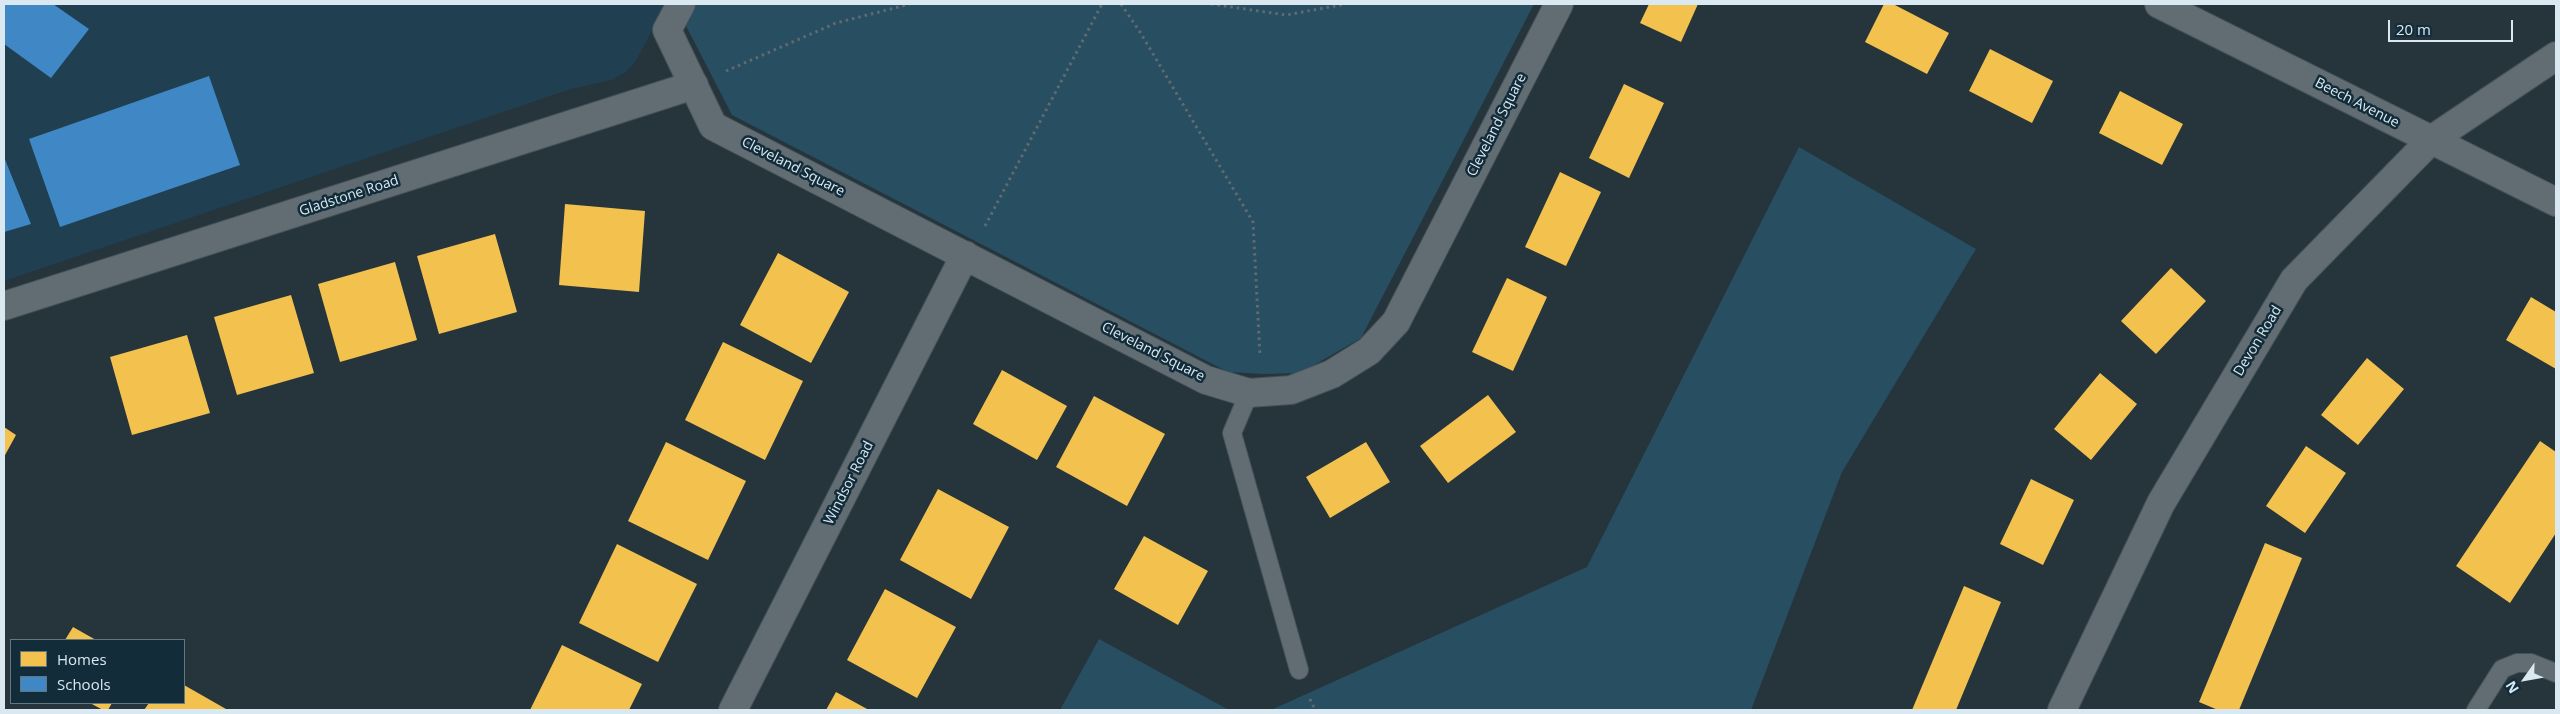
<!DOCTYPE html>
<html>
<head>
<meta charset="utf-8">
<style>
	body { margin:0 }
	#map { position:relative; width:2560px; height:714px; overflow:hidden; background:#26343c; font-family:"Open Sans",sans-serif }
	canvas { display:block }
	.frame { position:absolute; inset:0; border:5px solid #d9e8f1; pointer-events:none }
	.legend { position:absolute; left:10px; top:639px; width:175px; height:65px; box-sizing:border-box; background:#122c3a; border:1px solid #627783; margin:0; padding:6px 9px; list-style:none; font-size:15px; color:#d9e8f1 }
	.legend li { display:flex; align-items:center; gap:10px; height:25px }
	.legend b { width:25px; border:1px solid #627783 }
	.north { position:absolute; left:2500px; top:654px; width:50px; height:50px; -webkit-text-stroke:4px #122c3a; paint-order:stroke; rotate:238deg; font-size:14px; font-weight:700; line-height:20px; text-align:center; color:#d9e8f1 }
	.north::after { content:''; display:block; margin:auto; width:18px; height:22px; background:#d9e8f1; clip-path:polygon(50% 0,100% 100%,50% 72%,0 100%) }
	.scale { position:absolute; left:2388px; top:20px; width:125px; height:22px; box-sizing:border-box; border:2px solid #d9e8f1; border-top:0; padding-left:6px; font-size:15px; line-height:18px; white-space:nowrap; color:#d9e8f1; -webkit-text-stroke:4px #122c3a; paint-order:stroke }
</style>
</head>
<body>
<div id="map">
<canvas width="2560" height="714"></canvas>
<div class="frame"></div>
<ul class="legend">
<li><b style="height:14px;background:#f2c14e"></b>Homes</li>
<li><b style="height:14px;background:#3f88c5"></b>Schools</li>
</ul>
<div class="north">N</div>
<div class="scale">20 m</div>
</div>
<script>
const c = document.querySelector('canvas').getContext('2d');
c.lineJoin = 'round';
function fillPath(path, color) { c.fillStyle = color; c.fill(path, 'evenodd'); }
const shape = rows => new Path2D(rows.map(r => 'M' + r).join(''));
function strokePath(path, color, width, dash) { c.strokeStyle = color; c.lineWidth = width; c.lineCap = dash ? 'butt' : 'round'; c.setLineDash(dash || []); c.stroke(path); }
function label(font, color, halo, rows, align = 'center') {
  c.font = font + ' "Open Sans",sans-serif'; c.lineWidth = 5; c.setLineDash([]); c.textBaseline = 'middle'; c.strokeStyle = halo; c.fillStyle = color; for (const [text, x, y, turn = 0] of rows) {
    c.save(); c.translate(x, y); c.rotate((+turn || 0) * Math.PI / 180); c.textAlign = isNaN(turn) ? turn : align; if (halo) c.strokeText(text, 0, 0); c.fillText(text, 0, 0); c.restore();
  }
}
fillPath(shape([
	[4,4,666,4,636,61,626,72,612,80,571,89,4,281]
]), '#203f51');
fillPath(shape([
	[694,4,1534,4,1361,338,1300,373,1264,374,1228,372,732,115,684,22],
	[1799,147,1976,249,1842,472,1751,710,1271,710,1587,567],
	[1099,639,1229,710,1060,710]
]), '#284e62');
fillPath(shape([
	[1649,4,1698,4,1681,42,1640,23],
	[1884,4,1893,4,1949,33,1927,74,1865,42],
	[1990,49,2053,81,2032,123,1969,91],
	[1624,84,1664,103,1629,178,1589,158],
	[2120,91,2183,124,2162,165,2099,133],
	[1560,172,1601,192,1566,266,1525,247],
	[565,204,645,211,639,292,559,285],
	[495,234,517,312,439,334,417,256],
	[778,253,849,292,811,363,740,325],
	[395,262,417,340,340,362,318,284],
	[2171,268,2206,301,2156,354,2121,321],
	[1507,278,1547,297,1513,371,1472,352],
	[291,295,314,373,237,395,214,317],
	[2531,297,2556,312,2556,369,2506,340],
	[187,335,210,413,132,435,110,357],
	[723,342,803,381,765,460,685,420],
	[2367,358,2404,389,2358,445,2321,415],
	[1002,370,1067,406,1037,460,973,424],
	[2100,373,2137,404,2091,460,2054,429],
	[1488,395,1516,432,1448,483,1420,446],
	[1094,396,1165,434,1127,506,1056,467],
	[4,427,16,435,4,457],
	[2540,441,2556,452,2556,533,2510,603,2456,566],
	[666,442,746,481,708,560,628,521],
	[1366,442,1390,482,1330,518,1306,477],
	[2306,446,2346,473,2305,533,2266,506],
	[2031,479,2074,500,2043,565,2000,544],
	[938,489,1009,527,971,599,900,560],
	[1144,536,1208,571,1178,625,1114,589],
	[2265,543,2302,558,2239,710,2218,710,2199,702],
	[617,544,697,584,658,662,579,623],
	[1964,586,2001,602,1956,710,1912,710],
	[885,589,956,627,917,698,847,660],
	[73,627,96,640,65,640],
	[562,645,642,684,629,710,530,710],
	[184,685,226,709,226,710,144,710,149,703,184,703],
	[836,692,869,710,826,710],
	[90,703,112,703,108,710,103,710]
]), '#f2c14e');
fillPath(shape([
	[4,4,53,4,89,29,51,78,4,44],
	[209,76,240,165,60,227,29,139],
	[4,157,31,224,4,232]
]), '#3f88c5');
const lane = shape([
	[1249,393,1232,433,1299,670],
	[2476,710,2502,669,2517,663,2531,663,2556,673]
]);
const street = shape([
	[681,4,667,30,713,126,1206,380,1249,393,1291,390,1332,374,1369,351,1396,322,1559,4],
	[2159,4,2556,202],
	[4,306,694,85],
	[733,710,965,255],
	[2062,710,2161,503,2294,280,2431,140,2556,56]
]);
strokePath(lane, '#445157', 20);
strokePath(street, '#445157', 30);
strokePath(shape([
	[1121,4,1140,32,1253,222,1260,356],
	[1211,4,1286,15,1346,4],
	[726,71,836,23,910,4],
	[985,226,1102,4],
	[1310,699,1315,710]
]), '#606a6f', 3, [2.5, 4]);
strokePath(lane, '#626d73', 18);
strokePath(street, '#626d73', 28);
label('14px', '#d9e8f1', '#122c3a', [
	["Beech Avenue",2357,103,27],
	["Cleveland Square",1497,125,-63],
	["Cleveland Square",793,167,27],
	["Gladstone Road",349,196,-18],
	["Devon Road",2258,341,-59],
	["Cleveland Square",1153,352,27],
	["Windsor Road",849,483,-63]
]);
</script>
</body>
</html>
